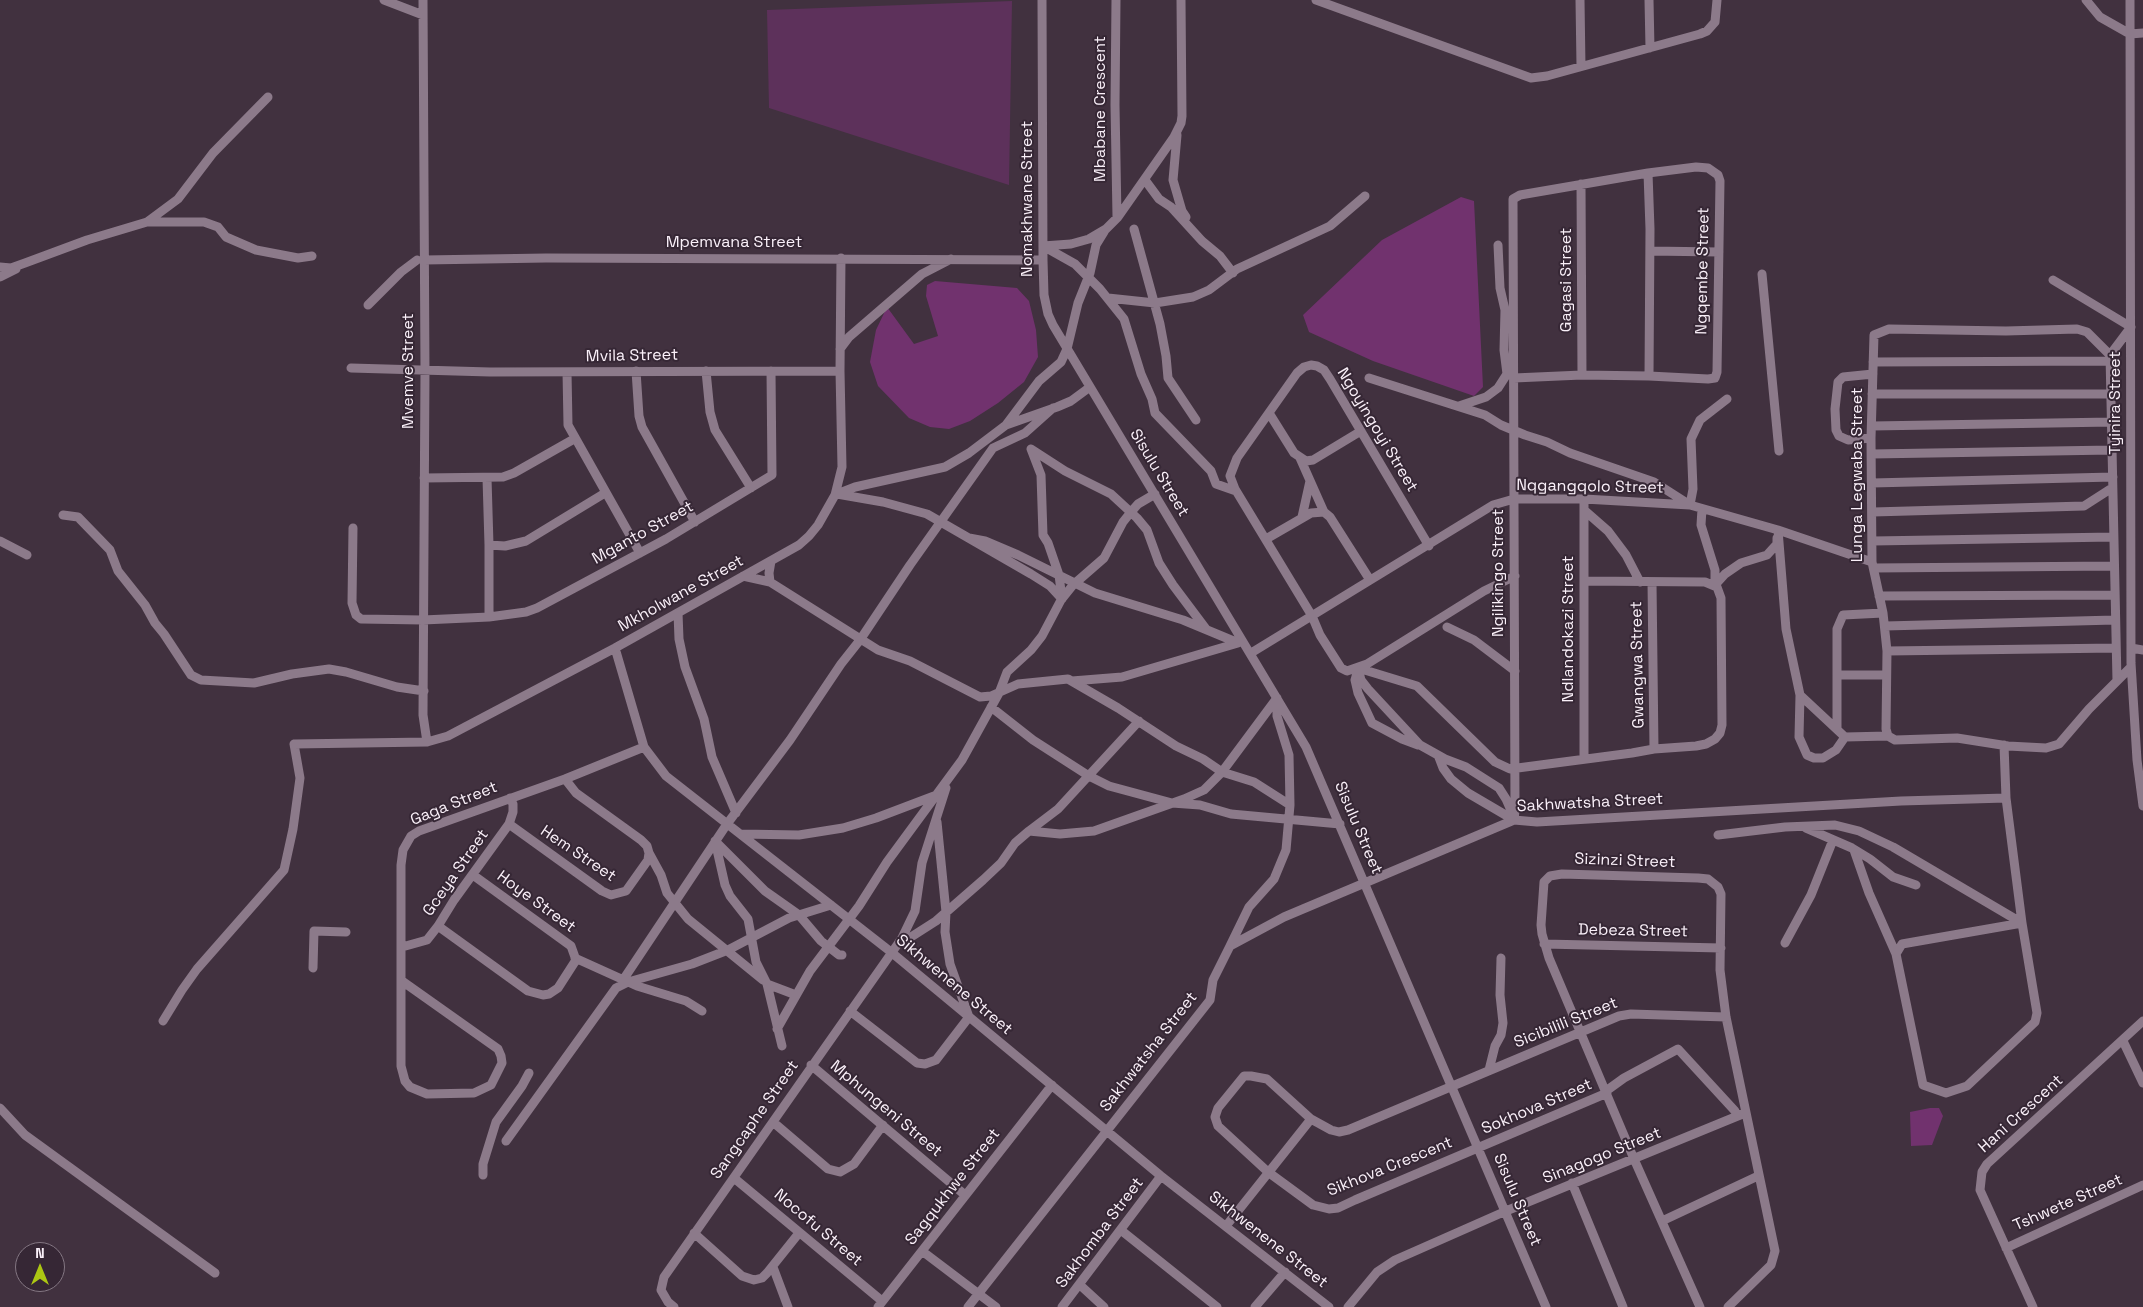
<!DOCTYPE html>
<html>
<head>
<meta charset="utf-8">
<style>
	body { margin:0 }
	#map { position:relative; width:2143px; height:1307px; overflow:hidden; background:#41313f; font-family:"Space Grotesk",sans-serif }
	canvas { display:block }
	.north { position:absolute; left:15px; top:1242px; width:50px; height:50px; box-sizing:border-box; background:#362735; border:1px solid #847783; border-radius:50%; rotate:0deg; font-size:14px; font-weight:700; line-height:20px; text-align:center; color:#faf0f9 }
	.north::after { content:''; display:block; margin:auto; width:18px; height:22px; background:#acc613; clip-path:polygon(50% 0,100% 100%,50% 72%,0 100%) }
</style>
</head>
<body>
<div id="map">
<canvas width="2143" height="1307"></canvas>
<div class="north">N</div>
</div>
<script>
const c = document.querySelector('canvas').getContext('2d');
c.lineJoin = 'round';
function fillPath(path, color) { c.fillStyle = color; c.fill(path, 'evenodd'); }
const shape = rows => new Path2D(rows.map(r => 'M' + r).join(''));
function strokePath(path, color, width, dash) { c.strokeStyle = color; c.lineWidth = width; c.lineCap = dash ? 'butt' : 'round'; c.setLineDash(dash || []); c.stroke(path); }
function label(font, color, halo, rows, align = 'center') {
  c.font = font + ' "Space Grotesk",sans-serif'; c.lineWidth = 4; c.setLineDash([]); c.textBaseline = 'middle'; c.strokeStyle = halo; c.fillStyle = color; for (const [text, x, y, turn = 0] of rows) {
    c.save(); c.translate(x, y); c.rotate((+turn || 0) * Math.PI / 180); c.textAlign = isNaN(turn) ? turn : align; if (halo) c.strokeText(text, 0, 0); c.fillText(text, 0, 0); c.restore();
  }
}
fillPath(shape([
	[1012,1,1009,185,769,108,767,10]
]), '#5d315b');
fillPath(shape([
	[1461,197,1474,201,1483,387,1474,396,1373,361,1309,332,1303,315,1382,240],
	[935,281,1017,288,1029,301,1036,330,1038,357,1024,382,998,403,970,421,949,429,930,427,909,418,878,386,870,362,876,330,887,307,914,344,938,336,926,296,927,285],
	[1930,1108,1939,1108,1943,1116,1932,1145,1911,1146,1910,1112]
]), '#71326e');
strokePath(shape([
	[384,0,423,15],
	[423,0,425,370,423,715,427,742],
	[1042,0,1043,260,1044,295,1048,314,1053,325,1306,747,1546,1307],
	[1116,0,1115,105,1117,217],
	[1316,0,1531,78,1547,76,1700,34,1707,31,1715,22,1717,0],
	[1580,0,1581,66],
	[1649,0,1650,48],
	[2086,0,2100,17,2130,34,2143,33],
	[2130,0,2131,663,2137,760,2143,806],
	[1177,135,1173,180,1182,211,1186,217],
	[1648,173,1650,229,1649,376],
	[1145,180,1159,199,1171,207,1202,241,1220,256,1233,273],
	[1581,184,1582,375],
	[147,222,178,199,213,153,268,97],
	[1134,229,1160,324,1166,356,1168,378,1196,420],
	[1043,246,1075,264,1100,289,1124,319,1141,374,1152,399,1155,413,1211,471,1216,484,1236,491],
	[1043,246,1071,244,1089,239,1106,229,1118,217,1174,137,1181,123,1182,116,1181,0],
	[1650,251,1719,252],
	[424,260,546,258,1043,260],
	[0,267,11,268,25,263,87,240,147,222,204,222,218,227,226,237,256,250,298,258,312,256],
	[1762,274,1779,451],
	[0,277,16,269],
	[2053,280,2131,327,2110,355,2087,332,2077,329,2006,331,1889,329,1874,335,1871,438,1872,562,1883,613,1887,651,1886,729,1888,736,1895,740,1957,738,2008,746,2046,748,2059,744,2089,709,2131,667],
	[1108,298,1155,303,1193,297,1209,290,1237,269,1330,226,1365,196],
	[368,305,401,272,417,260],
	[840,349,849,337,922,274,951,259],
	[2110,355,2117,681],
	[1873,362,2110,361],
	[351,368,490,372,840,371],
	[636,371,639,416,642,427,695,522],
	[706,371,710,412,715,430,751,488],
	[567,372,568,425,640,553],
	[1369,378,1485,415,1501,425,1525,435,1547,442,1570,453,1654,482,1690,505,1693,489,1691,439,1700,420,1727,399],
	[1514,378,1582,375,1649,376,1708,379,1715,378,1717,372,1720,181,1718,175,1708,168,1696,167,1648,173,1520,195,1513,199,1515,810,1514,820],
	[1872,394,2111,394],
	[1459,406,1486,397,1498,388,1507,374,1504,350,1505,310,1500,288,1498,245],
	[1269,413,1294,453,1306,461,1313,460,1361,431],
	[1006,425,1039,381,1061,362,1067,349,1078,303,1090,273,1096,245,1104,232],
	[1872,426,2112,422],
	[1871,438,1848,440,1839,436,1836,430,1835,409,1838,382,1843,377,1873,374],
	[1031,449,1065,471,1111,494,1137,518,1147,530,1159,563,1173,585,1206,629],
	[1031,449,1041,475,1043,535,1048,543,1059,575,1062,599],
	[1872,454,2112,450],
	[1300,458,1324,512],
	[424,478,503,477,514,473,574,439],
	[487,478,489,545,489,617],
	[1872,483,2113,477],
	[837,494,855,487,945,467,969,453,1006,425,1057,407,1071,401,1090,387],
	[837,494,883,502,927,514,1031,574,1050,586,1062,599],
	[1584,499,1584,759],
	[1702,509,1701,525,1715,570,1715,585],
	[1584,510,1608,531,1626,555,1640,582],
	[1873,512,2084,506,2112,488],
	[63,515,78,517,110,550,118,571,145,605,155,623,164,634,191,675,201,680,254,683,292,674,329,669,346,672,397,687,424,691],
	[1302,517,1310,481],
	[353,528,352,603,356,615,361,619,423,620,489,617,526,612,537,608,666,539,772,475,771,371],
	[1778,530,1786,629,1800,695,1845,737,1888,736],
	[969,538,985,541,1018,555,1095,593,1183,620,1236,642],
	[1266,539,1311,513,1324,512,1330,517,1370,580],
	[0,541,27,555],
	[1873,541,2113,537],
	[489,545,505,546,526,541,605,493],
	[1429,546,1330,379,1324,370,1317,366,1311,365,1304,367,1297,373,1237,458,1230,476,1235,489,1312,616,1320,635,1341,668,1347,671,1367,664,1484,591,1515,576],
	[1874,568,2114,566],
	[743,576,770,582,878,650,910,661,980,697,991,696,1018,684,1068,679,1118,708,1176,746,1203,759,1222,772,1254,782,1290,805],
	[770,582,769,573,771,561],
	[1652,582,1654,749],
	[1715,585,1725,574,1741,563,1767,555,1777,544,1777,538],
	[1879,596,2114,595],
	[678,613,679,639,685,667,704,719,712,757,736,813],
	[1885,626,2115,620],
	[1447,627,1474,640,1515,671],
	[615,648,644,747,666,776,891,952,1161,1176,1329,1307],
	[2131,648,2143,650],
	[1887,651,2116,648],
	[1251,653,1493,505,1514,499,1584,499,1690,505,1778,530,1872,562],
	[1358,668,1417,686,1495,762,1510,769,1632,753,1654,749,1696,746,1706,744,1715,739,1720,733,1722,725,1721,598,1717,587,1705,582,1584,581],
	[1358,668,1361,680,1368,689,1420,745,1445,759,1466,767,1499,788,1506,799,1513,815],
	[1357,673,1355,680,1358,693,1372,723,1402,739,1418,745],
	[1837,675,1886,675],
	[1072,681,1122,677,1238,643],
	[1800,695,1799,737,1807,755,1814,758,1823,758,1836,750,1845,737],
	[991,707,1033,740,1089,776,1109,786,1172,803,1200,805,1231,814,1340,824],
	[1837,729,1837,629,1843,615,1883,613],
	[2004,745,2006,798,2022,923,2037,1013,2035,1022,1967,1086,1946,1093,1923,1085,1896,954,1902,944,2022,923],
	[1438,755,1443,768,1451,779,1468,793,1514,820],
	[509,824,602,891,611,895,626,891,648,860,649,853,647,846,641,840,576,793,565,779],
	[1806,828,1852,848,1870,859,1893,877,1916,885],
	[1029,831,1058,809,1139,721],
	[741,834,799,835,843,828,876,818,934,796],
	[1718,835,1785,827,1835,825,1859,831,1893,847,2022,923],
	[715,841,725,885,730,896,748,919,756,962,767,984,782,1046],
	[716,842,765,891,799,915,821,941,839,955,842,955],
	[1854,850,1869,893,1896,954],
	[649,853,661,875,667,893,688,919,763,980],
	[438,926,528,991,543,995,549,994,558,988,576,960,571,946,473,875],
	[899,942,911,937,936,921,983,880,1001,863,1015,843,1029,831,1060,834,1094,831,1184,799,1204,790,1222,772,1277,698],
	[1785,943,1811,895,1833,840],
	[1544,944,1721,948],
	[1230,946,1249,907,1274,879,1286,850,1290,805,1289,755,1277,716,1277,698],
	[402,947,427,940,438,926,454,900,509,824,513,812,513,804,510,798],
	[575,958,637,986,686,1001,702,1011],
	[313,968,314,931,346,932],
	[623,980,727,824,790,740,841,664,860,640,910,565,993,448,1025,433,1053,408],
	[402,981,498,1049,501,1056,502,1063,491,1085,474,1093,427,1094,410,1087,405,1081,401,1066,401,865,403,850,411,836,419,831,565,779,644,747],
	[767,984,796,995],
	[850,1011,917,1063,925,1064,936,1060,969,1017,950,964,945,932,946,912,937,822],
	[163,1021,182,990,197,969,284,870,293,829,300,778,294,744,427,742,448,736,615,648,799,545,809,536,818,525,835,495,842,467,840,371,841,258],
	[777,1029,810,971,859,906,887,862,962,760,999,693,1007,672,1031,650,1042,636,1061,600,1073,585,1104,558,1123,522,1131,512,1138,504,1155,494],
	[2123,1041,2143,1083],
	[811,1065,965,1195],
	[1489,1070,1495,1046,1501,1035,1503,1023,1500,995,1501,958],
	[1606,1091,1624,1078,1678,1049,1735,1111],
	[1607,1093,1355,1200,1338,1208,1329,1209,1313,1205,1268,1172,1218,1126,1215,1117,1218,1108,1244,1076,1251,1076,1267,1079,1311,1119,1331,1130,1339,1132,1348,1130,1619,1016,1631,1014,1726,1017],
	[0,1108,25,1135,215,1273],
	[773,1122,828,1169,840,1172,854,1164,883,1125],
	[506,1141,616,988,628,982,692,964,728,950,789,918,831,905],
	[483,1175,483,1164,496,1122,522,1086,529,1073],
	[734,1178,882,1301],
	[1572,1183,1623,1307],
	[1662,1221,1758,1176],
	[1226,1226,1311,1119],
	[1122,1231,1217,1307],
	[694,1233,742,1276,754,1280,762,1278,767,1273,799,1233],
	[2006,1248,2143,1185],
	[922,1251,996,1307],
	[773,1267,788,1307],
	[1080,1285,1104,1307],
	[674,1307,668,1302,661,1290,664,1277,902,938,915,911,922,863,946,788],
	[878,1307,1052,1085],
	[968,1307,1210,1000,1213,980,1230,946,1284,917,1514,820,1537,822,1901,801,2006,798],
	[1062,1307,1161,1176],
	[1255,1307,1285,1272],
	[1348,1307,1377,1272,1395,1260,1506,1211,1745,1113],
	[1700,1307,1634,1159,1549,958,1542,934,1541,925,1544,882,1550,876,1562,874,1698,878,1708,879,1718,887,1721,894,1720,970,1726,1017,1775,1251,1771,1265,1728,1307],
	[2033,1307,1980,1190,1982,1172,1987,1164,2143,1021]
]), '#8c7a8a', 9);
label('16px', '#faf0f9', '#362735', [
	["Mbabane Crescent",1101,109,-90],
	["Nomakhwane Street",1028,199,-90],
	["Mpemvana Street",734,243],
	["Ngqembe Street",1703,271,-89],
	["Gagasi Street",1567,280,-90],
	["Mvila Street",632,356,-1],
	["Mvemve Street",409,371,-90],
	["Tyinira Street",2116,403,-90],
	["Ngoyingoyi Street",1377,430,59],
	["Sisulu Street",1159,473,59],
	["Lunga Legwaba Street",1858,475,-90],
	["Nqgangqolo Street",1590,487,1],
	["Mganto Street",643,533,-29],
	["Ngilikingo Street",1499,573,-90],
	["Mkholwane Street",681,594,-29],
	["Ndlandokazi Street",1569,629,-90],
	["Gwangwa Street",1638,665,-91],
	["Sakhwatsha Street",1590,803,-3],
	["Gaga Street",454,804,-22],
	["Sisulu Street",1358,828,67],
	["Hem Street",578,854,34],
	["Sizinzi Street",1625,861,2],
	["Gceya Street",456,873,-55],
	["Hoye Street",536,902,36],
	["Debeza Street",1633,931,1],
	["Sikhwenene Street",954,985,40],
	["Sicibilili Street",1566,1023,-22],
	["Sakhwatsha Street",1149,1052,-52],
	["Sokhova Street",1537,1107,-23],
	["Mphungeni Street",886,1109,40],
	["Hani Crescent",2021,1114,-42],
	["Sangcaphe Street",755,1120,-55],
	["Sinagogo Street",1602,1156,-22],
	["Sikhova Crescent",1390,1167,-22],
	["Sagqukhwe Street",953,1187,-52],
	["Sisulu Street",1517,1200,67],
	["Tshwete Street",2068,1203,-24],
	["Nocofu Street",818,1228,40],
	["Sakhomba Street",1100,1233,-53],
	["Sikhwenene Street",1268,1240,38]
]);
</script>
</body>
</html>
